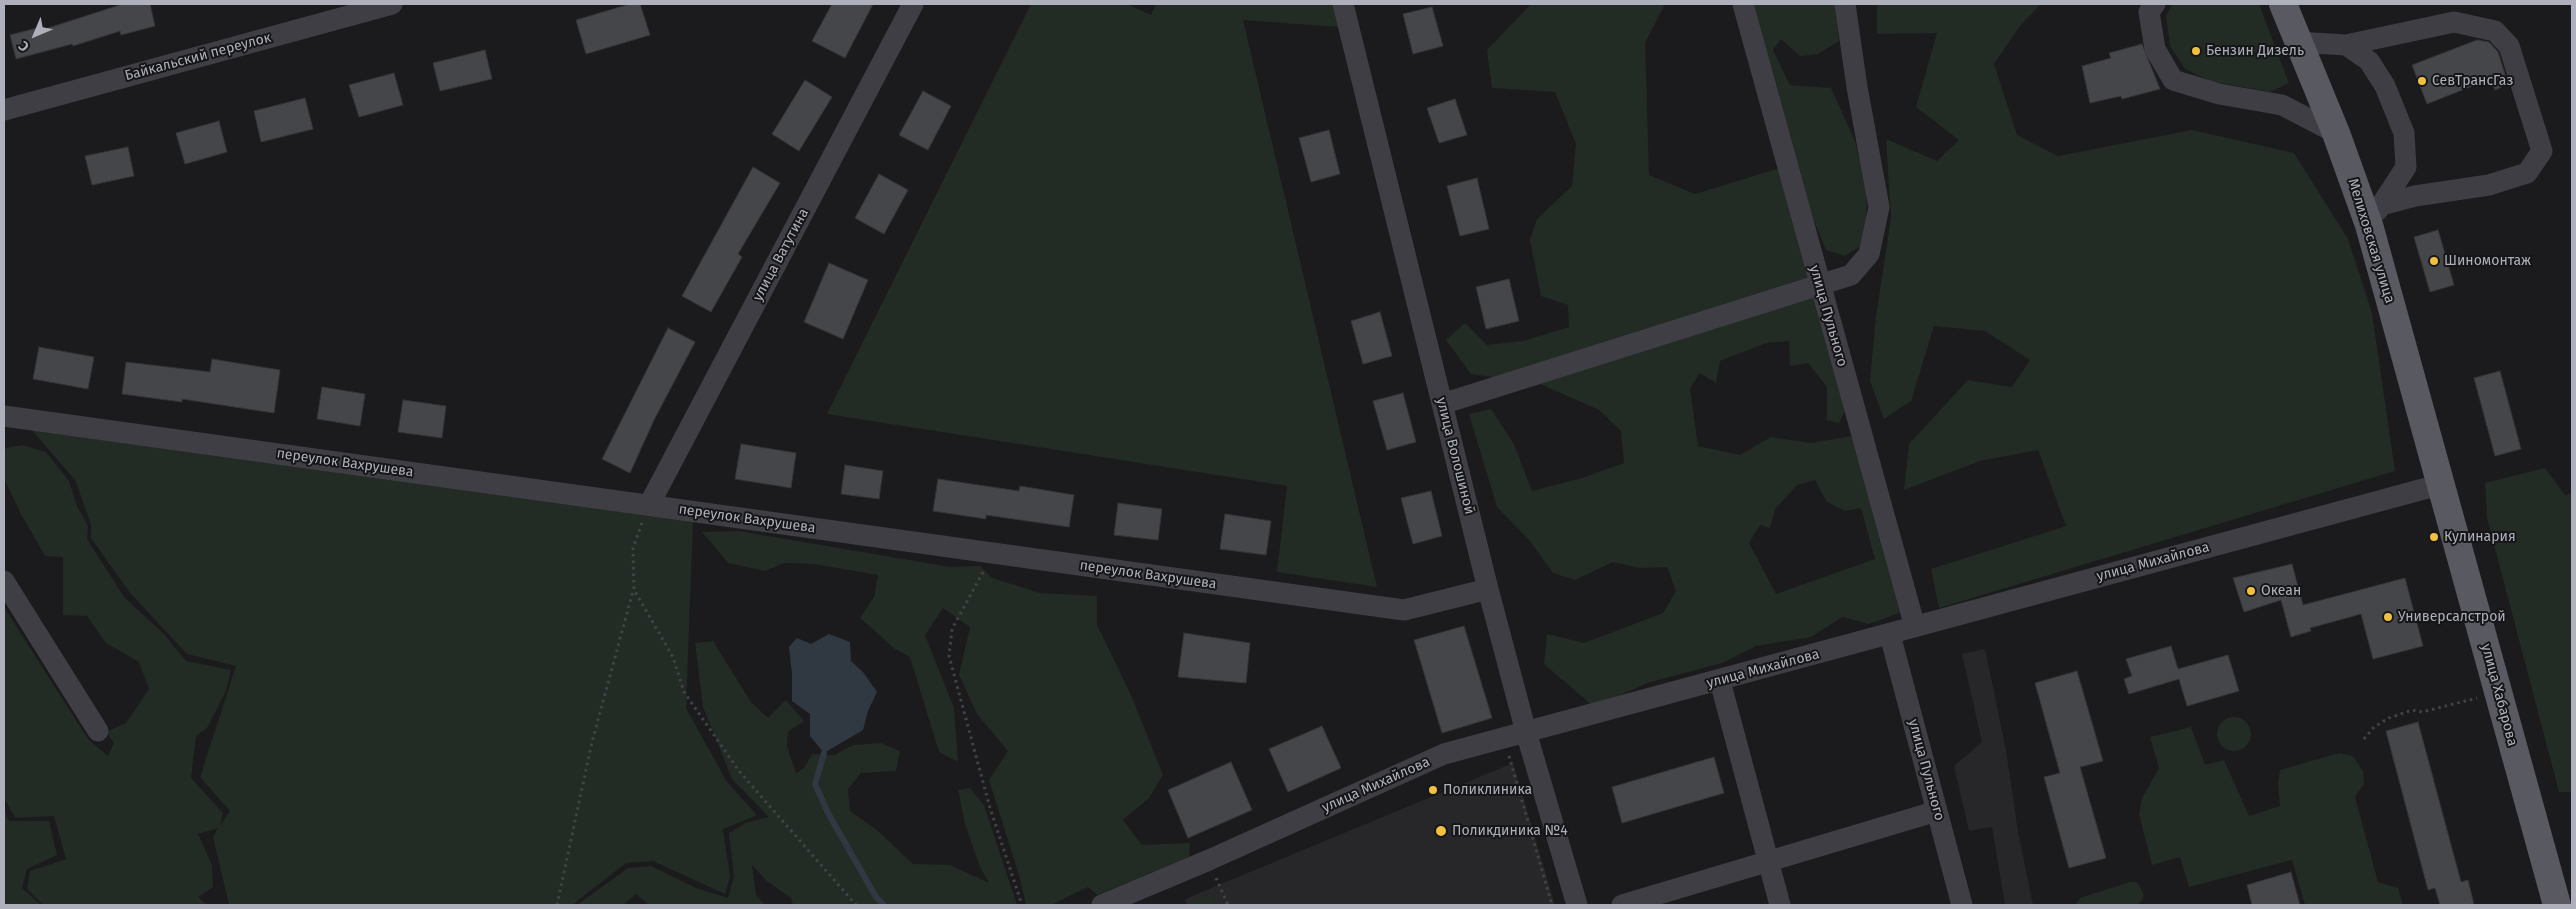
<!DOCTYPE html>
<html>
<head>
<meta charset="utf-8">
<style>
	body { margin:0 }
	#map { position:relative; width:2576px; height:909px; overflow:hidden; background:#1b1b1d; font-family:"Fira Sans",sans-serif }
	canvas { display:block }
	.frame { position:absolute; inset:0; border:5px solid #aeb1bc; pointer-events:none }
	.north { position:absolute; left:10px; top:10px; width:50px; height:50px; -webkit-text-stroke:4px #161618; paint-order:stroke; rotate:225deg; font-size:14px; font-weight:700; line-height:20px; text-align:center; color:#aeb1bc }
	.north::after { content:''; display:block; margin:auto; width:18px; height:22px; background:#aeb1bc; clip-path:polygon(50% 0,100% 100%,50% 72%,0 100%) }
</style>
</head>
<body>
<div id="map">
<canvas width="2576" height="909"></canvas>
<div class="frame"></div>
<div class="north">С</div>
</div>
<script>
const c = document.querySelector('canvas').getContext('2d');
c.lineJoin = 'round';
function fillPath(path, color) { c.fillStyle = color; c.fill(path, 'evenodd'); }
const shape = rows => new Path2D(rows.map(r => 'M' + r).join(''));
function strokePath(path, color, width, dash) { c.strokeStyle = color; c.lineWidth = width; c.lineCap = dash ? 'butt' : 'round'; c.setLineDash(dash || []); c.stroke(path); }
function label(font, color, halo, rows, align = 'center') {
  c.font = font + ' "Fira Sans",sans-serif'; c.lineWidth = 4; c.setLineDash([]); c.textBaseline = 'middle'; c.strokeStyle = halo; c.fillStyle = color; for (const [text, x, y, turn = 0] of rows) {
    c.save(); c.translate(x, y); c.rotate((+turn || 0) * Math.PI / 180); c.textAlign = isNaN(turn) ? turn : align; if (halo) c.strokeText(text, 0, 0); c.fillText(text, 0, 0); c.restore();
  }
}
fillPath(shape([
	[1985,649,2006,750,2018,832,2033,905,2005,905,1992,827,1969,831,1954,766,1982,742,1962,654],
	[1513,763,1555,905,1187,905,1185,899]
]), '#27272a');
fillPath(shape([
	[1031,4,1127,4,1151,15,1156,4,1332,4,1338,27,1243,20,1377,587,1277,572,1287,486,827,414],
	[1531,4,1665,4,1645,43,1649,175,1695,194,1780,168,1846,408,1839,423,1827,420,1827,387,1808,363,1790,366,1789,341,1766,343,1720,361,1716,383,1700,373,1690,388,1698,446,1740,455,1771,437,1811,443,1852,436,1902,612,1869,624,1842,617,1811,637,1756,646,1722,663,1647,683,1594,707,1544,664,1547,634,1584,643,1663,613,1676,591,1667,567,1640,568,1613,562,1575,580,1553,573,1530,541,1497,507,1469,414,1491,409,1514,444,1532,491,1582,478,1624,463,1621,431,1599,410,1540,384,1471,374,1446,340,1465,323,1487,345,1523,341,1569,327,1568,305,1541,296,1530,240,1537,219,1572,186,1576,144,1555,92,1492,88,1487,50],
	[1815,480,1827,502,1845,511,1861,508,1875,559,1776,594,1749,543,1760,525,1770,528,1775,509,1797,485],
	[1751,4,1835,4,1839,41,1818,54,1800,56,1781,39,1773,50,1790,85,1831,88,1855,141,1867,190,1866,225,1861,246,1845,256,1826,250,1811,214],
	[1877,4,2041,4,2020,26,1994,64,2017,135,2058,156,2192,130,2294,153,2348,239,2372,313,2395,471,1939,608,1931,569,2066,526,2038,450,1980,461,1904,490,1909,444,1968,380,2012,387,2030,360,1985,331,1934,326,1911,401,1884,419,1870,381,1876,316,1891,218,1886,139,1937,161,1959,140,1916,107,1937,33,1877,34],
	[2172,4,2259,4,2289,83,2270,92,2210,81,2185,69,2170,46,2166,16],
	[30,428,693,521,686,708,727,782,757,815,723,829,730,877,725,894,653,861,626,863,572,905,229,905,213,837,218,828,198,834,212,865,213,887,198,897,207,905,43,905,27,889,30,871,66,859,54,816,15,818,4,798,4,607,88,739,108,756,114,743,106,732,126,723,149,689,139,662,106,643,87,616,63,615,63,557,45,556,22,516,4,479,4,453,6,448,22,445,46,452,69,481,77,506,88,526,87,539,124,597,164,634,186,661,231,670,226,691,207,728,196,736,191,778,223,813,220,826,230,811,200,777,236,666,187,654,130,593,91,538,91,524,75,480],
	[2545,468,2565,495,2572,493,2572,792,2559,792,2487,518,2485,483],
	[739,531,950,567,980,566,992,578,1040,593,1097,596,1097,625,1131,695,1163,775,1149,798,1123,820,1142,845,1190,843,1189,857,1097,895,1088,887,1051,905,1026,905,1019,875,989,780,1008,751,977,714,959,675,970,627,943,608,925,635,954,708,958,762,939,752,910,657,895,649,860,618,874,597,878,575,814,564,784,563,765,571,728,563,702,532],
	[713,641,751,702,768,718,786,700,804,721,788,732,787,746,796,773,804,768,812,754,834,755,853,745,881,743,900,751,896,771,861,773,848,789,850,811,877,830,913,864,950,865,989,883,980,867,965,824,958,790,970,788,984,805,1017,905,793,905,791,898,767,881,752,865,756,895,765,905,649,905,636,894,623,905,577,905,628,868,651,866,696,888,728,898,734,876,729,833,745,823,769,817,732,779,703,707,695,643],
	'2217 734a17 17 0 1 1 34 0a17 17 0 1 1-34 0Z',
	[2191,727,2205,765,2224,760,2249,816,2280,806,2278,784,2280,770,2339,753,2353,756,2363,771,2364,784,2355,797,2378,882,2398,888,2403,905,2305,905,2292,860,2189,887,2180,857,2152,865,2139,814,2142,798,2159,768,2150,737],
	[4,809,9,821,49,821,57,855,27,869,22,888,41,905,4,905],
	[2130,882,2137,882,2144,895,2142,901,2137,905,2075,905,2080,898],
	[1212,893,1217,905,1187,905]
]), '#222b24');
fillPath(shape([
	[829,634,850,642,851,661,863,672,877,692,868,711,863,730,824,753,810,736,810,714,792,701,792,674,789,647,797,638,811,644]
]), '#303941');
strokePath(shape([
	[824,753,815,784,828,813,876,897,884,905]
]), '#303941', 6);
const building = shape([
	[123,4,150,4,155,26,121,35,120,31,73,46,72,44,16,59,10,35,41,27,42,30,123,4],
	[630,4,640,4,650,35,586,54,576,20,630,4],
	[832,4,873,4,845,58,812,41,832,4],
	[1432,7,1443,46,1413,54,1403,14,1432,7],
	[2477,40,2489,42,2498,52,2508,84,2495,90,2490,79,2427,104,2412,65,2477,40],
	[2142,44,2160,89,2122,99,2121,96,2090,103,2082,66,2111,58,2109,53,2142,44],
	[485,50,492,79,440,91,433,63,485,50],
	[394,73,403,105,359,117,349,85,394,73],
	[805,80,832,97,799,151,772,134,805,80],
	[923,91,951,106,928,150,899,135,923,91],
	[305,98,313,129,261,142,254,111,305,98],
	[1455,99,1467,135,1439,143,1427,108,1455,99],
	[219,121,227,152,185,164,176,133,219,121],
	[1329,130,1340,174,1311,182,1299,138,1329,130],
	[128,147,134,176,92,185,85,156,128,147],
	[753,167,780,183,738,254,742,257,711,312,682,296,753,167],
	[879,174,908,190,884,234,855,218,879,174],
	[1477,178,1489,229,1460,236,1447,186,1477,178],
	[2438,230,2454,285,2430,292,2414,237,2438,230],
	[829,263,868,280,843,339,804,322,829,263],
	[1509,279,1519,321,1486,329,1476,287,1509,279],
	[1380,312,1392,356,1363,364,1351,321,1380,312],
	[668,328,695,342,654,420,630,473,602,459,668,328],
	[39,347,94,357,88,389,33,379,39,347],
	[212,359,280,370,274,413,182,399,182,402,122,394,126,362,210,372,212,359],
	[2500,371,2521,449,2495,456,2474,378,2500,371],
	[322,387,365,394,360,426,317,419,322,387],
	[1403,393,1416,442,1387,450,1373,401,1403,393],
	[403,400,446,406,442,438,398,432,403,400],
	[741,444,796,453,791,488,735,479,741,444],
	[845,465,883,471,879,499,841,494,845,465],
	[938,479,1019,491,1020,486,1074,495,1069,527,986,515,986,519,933,511,938,479],
	[1431,491,1442,536,1413,544,1401,498,1431,491],
	[1118,503,1162,509,1158,540,1114,535,1118,503],
	[1225,514,1271,521,1266,555,1220,549,1225,514],
	[2292,564,2303,605,2405,578,2423,646,2373,659,2361,614,2310,628,2311,631,2291,637,2281,600,2244,612,2233,578,2292,564],
	[1464,626,1492,718,1442,733,1414,640,1464,626],
	[1184,633,1250,643,1246,683,1178,677,1184,633],
	[2171,646,2178,669,2228,655,2239,691,2187,706,2179,679,2129,694,2124,679,2132,676,2126,659,2171,646],
	[2077,671,2103,761,2080,767,2106,858,2069,868,2044,777,2060,773,2035,683,2077,671],
	[2418,722,2461,882,2468,880,2474,905,2440,905,2435,888,2428,890,2386,731,2418,722],
	[1322,726,1341,768,1288,792,1269,749,1322,726],
	[1714,757,1724,793,1622,823,1612,787,1714,757],
	[1231,762,1252,810,1188,838,1168,790,1231,762],
	[2291,872,2300,905,2252,905,2247,885,2291,872]
]);
fillPath(building, '#45464a');
strokePath(building, '#353539', 1);
strokePath(shape([
	[642,523,633,548,634,590,673,657,684,692,739,771,856,905],
	[983,572,952,629,949,656,990,808,1022,905],
	[2364,739,2374,727,2389,718,2412,710,2422,712,2477,698],
	[1509,756,1552,905],
	[1216,878,1228,905],
	[557,905,592,742,633,591]
]), '#424349', 3, [2.5, 4]);
strokePath(shape([
	[1343,4,1488,589,1526,732,1577,905],
	[1743,4,1915,627],
	[2155,4,2149,12,2155,49,2173,80,2219,94,2282,105,2336,133],
	[2297,42,2346,45,2369,61,2385,86,2404,133,2406,167,2378,210],
	[2346,45,2454,22,2495,31,2509,46,2542,151,2527,173,2489,185,2415,196,2381,205],
	[4,110,392,4],
	[1442,404,1851,275,1869,254,1879,207,1857,87,1845,4],
	[4,416,1404,610,1488,589],
	[649,505,913,4],
	[4,581,98,731],
	[1890,635,1962,905],
	[1720,681,1780,905],
	[1102,905,1209,860,1444,754,2442,484],
	[1622,905,1937,811]
]), '#3e3e44', 21);
strokePath(shape([
	[2283,4,2336,133,2369,225,2557,905]
]), '#585961', 28);
for (const [x, y, r, color] of [
	[2196,51,5,"#f1c03f"],
	[2422,81,5,"#f1c03f"],
	[2434,261,5,"#f1c03f"],
	[2434,537,5,"#f1c03f"],
	[2251,591,5,"#f1c03f"],
	[2388,617,5,"#f1c03f"],
	[1433,790,5,"#f1c03f"],
	[1441,831,6,"#f1c03f"]
]) { const dot = new Path2D(); dot.arc(x, y, r, 0, 2 * Math.PI); c.fillStyle = color; c.fill(dot); strokePath(dot, '#161618', 2); }
label('14px', '#aeb1bc', '#161618', [
	["Бензин Дизель",2206,51],
	["СевТрансГаз",2432,81],
	["Шиномонтаж",2444,261],
	["Кулинария",2444,537],
	["Океан",2261,591],
	["Универсалстрой",2398,617],
	["Поликлиника",1443,790],
	["Поликдиника №4",1452,831]
], 'left');
label('14px', '#aeb1bc', '#161618', [
	["Байкальский переулок",198,57,-15],
	["Мелиховская улица",2371,241,73],
	["улица Ватутина",781,255,-62],
	["улица Пульного",1828,316,74],
	["улица Волошиной",1455,456,76],
	["переулок Вахрушева",345,463,8],
	["переулок Вахрушева",747,519,8],
	["улица Михайлова",2153,562,-15],
	["переулок Вахрушева",1148,575,8],
	["улица Михайлова",1763,669,-15],
	["улица Хабарова",2499,695,75],
	["улица Пульного",1926,770,75],
	["улица Михайлова",1376,785,-24]
]);
</script>
</body>
</html>
